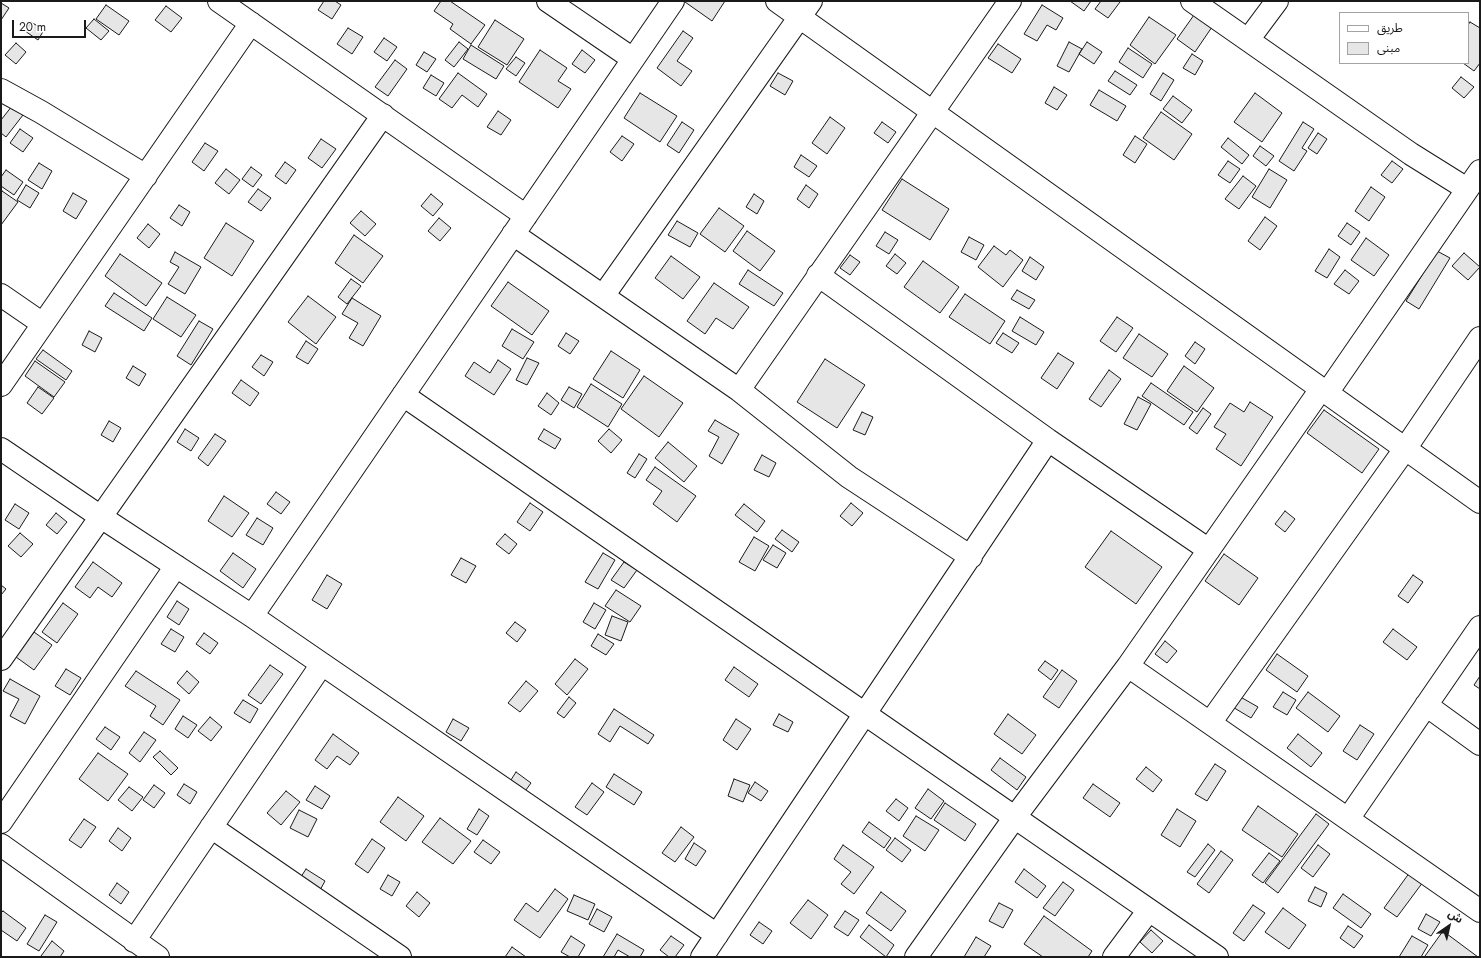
<!DOCTYPE html>
<html>
<head>
<meta charset="utf-8">
<style>
	body { margin:0 }
	#map { position:relative; width:1481px; height:958px; overflow:hidden; background:#fff; font-family:Jost,"Noto Sans Arabic",sans-serif }
	canvas { display:block }
	.frame { position:absolute; inset:0; border:2px solid #1a1a1a; pointer-events:none }
	.legend { position:absolute; left:1339px; top:12px; width:130px; height:52px; box-sizing:border-box; background:#fff; border:1px solid #a3a3a3; margin:0; padding:5px 7px; list-style:none; font-size:12px; color:#1a1a1a }
	.legend li { display:flex; align-items:center; gap:8px; height:20px }
	.legend b { width:20px; border:1px solid #a3a3a3 }
	.north { position:absolute; left:1429px; top:906px; width:40px; height:40px; -webkit-text-stroke:3px #fff; paint-order:stroke; rotate:34deg; font-size:11px; font-weight:700; line-height:16px; text-align:center; color:#1a1a1a }
	.north::after { content:''; display:block; margin:auto; width:14px; height:18px; background:#1a1a1a; clip-path:polygon(50% 0,100% 100%,50% 72%,0 100%) }
	.scale { position:absolute; left:12px; top:20px; width:74px; height:18px; box-sizing:border-box; border:2px solid #1a1a1a; border-top:0; padding-left:5px; font-size:12px; line-height:14px; white-space:nowrap; color:#1a1a1a; -webkit-text-stroke:3px #fff; paint-order:stroke }
</style>
</head>
<body>
<div id="map">
<canvas width="1481" height="958"></canvas>
<div class="frame"></div>
<ul class="legend">
<li><b style="height:5px;background:#fff"></b>طريق</li>
<li><b style="height:11px;background:#e6e6e6"></b>مبنى</li>
</ul>
<div class="north">ش</div>
<div class="scale">20 m</div>
</div>
<script>
const c = document.querySelector('canvas').getContext('2d');
c.lineJoin = 'round';
function fillPath(path, color) { c.fillStyle = color; c.fill(path, 'evenodd'); }
const shape = rows => new Path2D(rows.map(r => 'M' + r).join(''));
function strokePath(path, color, width, dash) { c.strokeStyle = color; c.lineWidth = width; c.lineCap = dash ? 'butt' : 'round'; c.setLineDash(dash || []); c.stroke(path); }
const building = shape([
	[324,1,335,1,341,5,332,19,318,10,324,1],
	[441,1,450,1,485,25,471,44,450,29,453,24,434,11,441,1],
	[686,1,725,1,712,21,685,2,686,1],
	[1070,1,1091,1,1084,11,1070,1],
	[1101,1,1118,1,1120,2,1108,18,1095,9,1101,1],
	[1,3,9,8,1,20,1,3],
	[106,5,129,21,119,35,96,19,106,5],
	[1042,5,1063,18,1056,30,1047,25,1037,41,1024,34,1042,5],
	[166,6,182,18,171,32,155,20,166,6],
	[1194,15,1212,27,1195,52,1177,39,1194,15],
	[1149,17,1176,35,1155,64,1130,45,1149,17],
	[94,19,109,31,101,40,86,28,94,19],
	[495,20,524,39,507,65,478,47,495,20],
	[31,22,44,30,38,40,25,31,31,22],
	[1470,22,1480,28,1480,63,1474,71,1463,63,1468,63,1468,25,1470,22],
	[348,28,363,37,352,54,337,44,348,28],
	[683,31,693,38,677,61,692,71,681,86,657,68,683,31],
	[384,38,397,47,387,61,374,52,384,38],
	[459,42,468,49,454,67,445,60,459,42],
	[1069,42,1082,49,1069,72,1057,66,1069,42],
	[1087,42,1102,52,1094,64,1079,54,1087,42],
	[16,43,26,52,16,64,5,55,16,43],
	[998,44,1021,59,1012,73,988,58,998,44],
	[471,45,504,66,496,79,463,59,471,45],
	[1128,48,1152,64,1143,78,1119,62,1128,48],
	[540,50,567,68,558,81,571,89,558,108,519,82,540,50],
	[582,50,595,60,585,73,572,64,582,50],
	[424,52,436,59,427,72,416,65,424,52],
	[1192,54,1203,61,1195,75,1183,68,1192,54],
	[516,57,525,63,516,76,506,69,516,57],
	[395,60,407,69,388,96,375,87,395,60],
	[1115,71,1137,85,1130,95,1108,81,1115,71],
	[458,73,487,94,478,107,462,95,452,108,439,99,458,73],
	[778,73,793,81,785,95,770,86,778,73],
	[1163,73,1174,80,1161,101,1150,94,1163,73],
	[431,75,444,83,436,96,423,88,431,75],
	[1461,77,1474,87,1464,98,1452,88,1461,77],
	[1054,87,1067,95,1057,110,1045,103,1054,87],
	[1099,90,1126,106,1117,121,1090,105,1099,90],
	[640,93,677,116,660,142,624,118,640,93],
	[1255,93,1282,113,1262,142,1234,122,1255,93],
	[1173,96,1192,110,1182,123,1163,109,1173,96],
	[12,106,23,115,6,137,1,133,1,120,12,106],
	[498,111,511,120,501,135,487,127,498,111],
	[1161,112,1192,134,1174,160,1143,138,1161,112],
	[830,117,845,128,827,154,812,143,830,117],
	[682,122,694,130,679,153,667,145,682,122],
	[882,122,896,132,888,143,874,133,882,122],
	[1303,122,1314,129,1302,148,1307,151,1294,171,1279,161,1303,122],
	[20,129,33,138,23,152,10,143,20,129],
	[1318,133,1327,139,1317,154,1308,148,1318,133],
	[622,136,634,144,622,161,610,152,622,136],
	[1135,136,1147,144,1135,163,1123,155,1135,136],
	[1228,138,1249,155,1242,164,1221,147,1228,138],
	[321,139,336,149,322,168,308,158,321,139],
	[205,143,218,151,204,171,192,162,205,143],
	[1260,146,1274,156,1266,166,1253,156,1260,146],
	[801,155,817,166,809,177,794,167,801,155],
	[1228,161,1240,169,1230,183,1218,175,1228,161],
	[1392,161,1403,169,1392,183,1381,175,1392,161],
	[285,162,296,170,286,184,275,176,285,162],
	[39,163,52,171,42,189,28,180,39,163],
	[251,167,262,175,253,187,242,179,251,167],
	[226,169,240,180,229,194,215,183,226,169],
	[1269,169,1287,180,1270,208,1252,197,1269,169],
	[6,170,23,182,14,195,1,186,1,177,6,170],
	[1243,176,1256,186,1239,209,1225,199,1243,176],
	[902,179,949,209,930,240,882,210,902,179],
	[26,185,39,193,30,208,17,200,26,185],
	[806,185,818,194,809,208,797,199,806,185],
	[1371,187,1385,197,1369,221,1355,211,1371,187],
	[258,189,271,198,261,211,248,202,258,189],
	[2,191,18,202,1,225,1,193,2,191],
	[73,193,87,201,76,219,63,211,73,193],
	[431,194,443,204,433,216,421,206,431,194],
	[754,194,764,201,757,214,746,207,754,194],
	[179,205,190,212,182,226,170,218,179,205],
	[719,208,744,226,725,252,700,234,719,208],
	[361,211,376,224,365,236,350,223,361,211],
	[1265,217,1277,226,1260,250,1248,241,1265,217],
	[439,218,451,228,440,241,428,231,439,218],
	[677,221,698,233,690,247,668,235,677,221],
	[226,223,254,241,232,276,204,258,226,223],
	[1347,223,1360,232,1351,245,1338,236,1347,223],
	[148,224,160,234,149,248,137,238,148,224],
	[747,231,775,251,760,271,733,251,747,231],
	[885,232,898,240,889,254,876,246,885,232],
	[354,235,383,256,363,283,335,263,354,235],
	[969,237,984,245,976,260,961,252,969,237],
	[1366,238,1389,255,1374,276,1351,260,1366,238],
	[994,246,1006,255,1010,250,1023,260,1003,287,978,267,994,246],
	[1329,249,1340,257,1327,278,1315,271,1329,249],
	[1437,251,1450,258,1419,309,1406,301,1437,251],
	[175,252,201,267,185,294,168,284,179,267,170,262,175,252],
	[1464,253,1480,267,1468,280,1452,266,1464,253],
	[120,254,162,283,146,306,105,276,120,254],
	[895,254,906,263,897,274,886,266,895,254],
	[850,255,860,262,850,275,840,268,850,255],
	[671,256,700,277,683,299,655,278,671,256],
	[1030,257,1044,267,1036,280,1022,271,1030,257],
	[923,261,959,287,940,313,904,287,923,261],
	[748,270,783,293,774,306,739,284,748,270],
	[1345,270,1359,281,1349,294,1334,284,1345,270],
	[351,279,361,286,347,304,338,297,351,279],
	[508,282,549,311,532,335,491,306,508,282],
	[714,283,749,307,733,329,716,318,705,334,687,321,714,283],
	[1017,290,1035,300,1029,309,1011,299,1017,290],
	[114,293,152,318,144,331,105,306,114,293],
	[965,294,1005,321,990,344,949,317,965,294],
	[308,296,336,317,316,344,288,322,308,296],
	[167,297,196,315,181,337,153,319,167,297],
	[352,298,381,316,363,346,349,338,358,323,342,314,352,298],
	[1020,317,1044,332,1036,345,1012,331,1020,317],
	[1117,317,1133,328,1116,352,1100,341,1117,317],
	[199,321,213,329,191,365,177,356,199,321],
	[512,329,534,342,523,359,502,346,512,329],
	[89,331,102,338,95,352,82,345,89,331],
	[566,333,579,341,570,354,558,346,566,333],
	[1003,333,1019,343,1012,353,996,343,1003,333],
	[1139,334,1168,354,1152,377,1123,358,1139,334],
	[306,341,318,349,308,364,296,357,306,341],
	[1195,342,1205,349,1195,364,1185,356,1195,342],
	[43,350,72,371,66,380,36,359,43,350],
	[611,351,640,370,623,398,593,379,611,351],
	[1058,353,1074,363,1057,389,1041,378,1058,353],
	[261,355,273,362,264,376,252,367,261,355],
	[527,358,539,363,527,385,516,380,527,358],
	[825,359,865,385,837,428,797,402,825,359],
	[498,360,511,369,494,395,465,376,474,362,490,373,498,360],
	[35,361,65,382,54,397,25,376,35,361],
	[133,366,146,374,139,386,126,378,133,366],
	[1184,366,1214,388,1197,412,1167,391,1184,366],
	[1109,370,1121,379,1101,407,1089,399,1109,370],
	[644,376,683,403,659,437,621,409,644,376],
	[241,380,259,393,250,406,232,393,241,380],
	[1151,383,1193,412,1184,425,1142,396,1151,383],
	[591,384,622,404,608,427,577,407,591,384],
	[38,387,54,398,42,414,27,403,38,387],
	[569,387,582,394,574,408,561,400,569,387],
	[547,393,559,403,551,415,538,406,547,393],
	[1138,397,1151,404,1137,430,1124,424,1138,397],
	[1250,402,1273,417,1241,466,1216,449,1226,434,1214,427,1230,403,1244,412,1250,402],
	[1203,408,1211,414,1197,434,1189,428,1203,408],
	[1324,410,1379,449,1362,473,1307,433,1324,410],
	[862,412,873,417,865,435,853,430,862,412],
	[715,420,739,434,722,464,709,456,719,437,708,431,715,420],
	[109,421,121,428,113,442,101,435,109,421],
	[185,429,199,438,191,451,177,442,185,429],
	[544,429,561,439,555,449,538,439,544,429],
	[609,429,622,440,611,453,598,441,609,429],
	[215,434,226,441,208,466,198,458,215,434],
	[668,442,697,466,684,482,655,458,668,442],
	[639,454,647,459,635,478,627,473,639,454],
	[762,455,776,463,769,477,754,470,762,455],
	[655,467,696,496,677,522,653,504,662,491,646,480,655,467],
	[276,492,290,502,281,514,267,504,276,492],
	[224,496,249,513,232,537,208,521,224,496],
	[530,503,543,512,530,531,517,522,530,503],
	[851,503,863,513,852,526,840,516,851,503],
	[15,504,29,513,19,529,5,520,15,504],
	[744,504,765,521,757,532,735,515,744,504],
	[1285,511,1295,519,1285,532,1275,524,1285,511],
	[56,513,67,522,57,534,46,525,56,513],
	[257,518,273,528,263,545,246,535,257,518],
	[782,530,799,542,792,552,775,539,782,530],
	[1111,531,1162,567,1136,604,1085,567,1111,531],
	[20,533,33,544,21,557,8,546,20,533],
	[505,534,517,544,509,554,496,544,505,534],
	[754,537,769,546,755,571,739,562,754,537],
	[773,545,786,553,777,568,763,560,773,545],
	[233,553,256,569,243,588,220,571,233,553],
	[603,553,615,560,598,589,585,582,603,553],
	[1224,554,1258,578,1239,605,1205,581,1224,554],
	[461,558,476,566,466,583,451,575,461,558],
	[93,562,122,583,112,597,98,587,90,598,75,587,93,562],
	[624,562,637,570,624,588,611,580,624,562],
	[327,575,342,584,327,609,312,600,327,575],
	[1413,575,1423,582,1408,603,1398,596,1413,575],
	[1,585,6,589,1,595,1,585],
	[616,590,641,606,630,622,605,606,616,590],
	[177,601,189,609,179,625,167,617,177,601],
	[63,603,78,614,57,643,42,632,63,603],
	[594,603,606,610,595,629,583,622,594,603],
	[612,616,628,622,621,641,605,635,612,616],
	[515,622,526,630,517,642,506,633,515,622],
	[171,629,184,637,175,652,161,644,171,629],
	[1393,629,1417,647,1407,660,1383,642,1393,629],
	[34,632,52,645,34,670,16,657,34,632],
	[204,633,218,643,210,654,196,644,204,633],
	[598,634,614,644,606,655,591,646,598,634],
	[1165,641,1177,651,1167,663,1155,654,1165,641],
	[1277,654,1308,676,1297,692,1266,670,1277,654],
	[575,659,588,669,567,695,555,684,575,659],
	[1045,661,1058,670,1051,680,1038,670,1045,661],
	[270,665,283,674,261,704,248,695,270,665],
	[734,667,758,684,749,697,725,680,734,667],
	[66,669,81,678,70,695,55,686,66,669],
	[1062,670,1077,681,1059,708,1043,697,1062,670],
	[136,671,180,700,163,725,150,716,156,706,125,686,136,671],
	[187,671,199,682,189,694,177,683,187,671],
	[1480,676,1480,689,1474,685,1480,676],
	[10,679,40,696,25,724,10,716,19,699,3,691,10,679],
	[526,681,538,691,520,712,508,703,526,681],
	[1283,692,1296,700,1287,715,1273,707,1283,692],
	[1308,692,1340,716,1328,732,1296,708,1308,692],
	[1237,695,1258,707,1251,718,1231,706,1237,695],
	[569,697,576,703,564,718,557,713,569,697],
	[243,700,258,709,250,723,234,713,243,700],
	[614,709,654,735,648,744,620,726,610,742,598,734,614,709],
	[779,714,793,722,788,732,773,725,779,714],
	[1008,714,1036,735,1022,754,994,734,1008,714],
	[183,716,197,725,188,738,175,729,183,716],
	[210,717,222,727,211,741,198,731,210,717],
	[453,719,469,728,461,741,446,732,453,719],
	[736,719,751,729,737,750,723,740,736,719],
	[1360,725,1374,734,1357,760,1343,751,1360,725],
	[105,727,120,737,111,750,96,739,105,727],
	[144,732,156,740,140,762,129,753,144,732],
	[333,734,359,753,350,765,337,756,327,769,315,760,333,734],
	[1298,734,1322,753,1311,767,1287,748,1298,734],
	[160,751,178,768,171,775,153,757,160,751],
	[98,753,128,774,108,801,79,779,98,753],
	[1000,758,1026,777,1017,790,991,770,1000,758],
	[1215,764,1226,771,1207,801,1195,794,1215,764],
	[1146,767,1162,780,1153,792,1136,779,1146,767],
	[516,772,531,783,523,794,509,783,516,772],
	[614,774,642,792,634,805,606,787,614,774],
	[734,779,750,785,743,802,728,796,734,779],
	[755,782,768,791,761,801,748,793,755,782],
	[592,783,604,792,587,815,575,807,592,783],
	[184,784,197,792,190,804,177,795,184,784],
	[1093,784,1120,803,1110,817,1083,798,1093,784],
	[154,785,165,793,154,808,143,800,154,785],
	[315,786,330,796,322,809,306,800,315,786],
	[129,787,143,797,132,811,118,800,129,787],
	[928,789,944,801,931,819,915,808,928,789],
	[286,791,300,802,281,825,267,813,286,791],
	[398,797,424,816,406,841,380,822,398,797],
	[896,799,908,808,899,821,886,811,896,799],
	[945,803,976,824,965,841,934,820,945,803],
	[1258,806,1298,834,1282,857,1242,830,1258,806],
	[479,809,489,816,477,835,467,829,479,809],
	[1177,809,1196,821,1180,847,1161,835,1177,809],
	[299,810,317,819,308,837,290,828,299,810],
	[1316,814,1329,824,1278,893,1265,883,1316,814],
	[916,816,939,830,925,851,903,836,916,816],
	[440,818,471,841,453,864,422,842,440,818],
	[84,819,96,827,81,848,69,840,84,819],
	[869,822,891,838,884,848,862,832,869,822],
	[681,827,694,837,675,862,662,853,681,827],
	[118,828,131,838,122,851,109,841,118,828],
	[895,838,911,850,902,862,886,850,895,838],
	[372,839,385,848,368,873,355,864,372,839],
	[483,840,500,852,491,864,474,852,483,840],
	[694,843,706,851,696,866,685,859,694,843],
	[1208,844,1215,850,1195,877,1187,872,1208,844],
	[843,845,874,867,854,894,841,884,851,872,834,859,843,845],
	[1318,845,1330,854,1313,877,1301,868,1318,845],
	[1221,851,1233,860,1209,893,1197,884,1221,851],
	[1269,853,1280,861,1263,883,1252,875,1269,853],
	[306,869,325,881,319,892,299,880,306,869],
	[1024,869,1046,886,1037,898,1015,882,1024,869],
	[1410,872,1423,882,1397,917,1384,908,1410,872],
	[388,875,400,882,392,896,380,889,388,875],
	[1063,882,1074,890,1055,916,1043,908,1063,882],
	[117,883,129,892,121,904,109,895,117,883],
	[1315,887,1327,893,1321,907,1308,901,1315,887],
	[555,889,568,899,540,938,514,920,526,903,538,912,555,889],
	[417,892,430,903,419,917,406,906,417,892],
	[881,892,906,911,891,931,866,913,881,892],
	[1343,894,1371,914,1361,928,1333,908,1343,894],
	[574,895,595,904,588,920,567,911,574,895],
	[808,900,828,915,811,939,790,923,808,900],
	[999,903,1013,910,1003,928,989,921,999,903],
	[1253,905,1265,913,1244,941,1233,933,1253,905],
	[1283,908,1306,925,1289,949,1265,932,1283,908],
	[597,909,612,917,604,932,589,924,597,909],
	[3,911,26,928,17,941,1,930,1,913,3,911],
	[845,911,859,920,848,936,834,927,845,911],
	[1426,914,1440,922,1431,936,1418,929,1426,914],
	[45,915,57,922,39,951,27,944,45,915],
	[1044,916,1092,951,1088,957,1043,957,1024,944,1044,916],
	[759,922,772,931,763,944,750,935,759,922],
	[869,925,894,945,886,957,860,937,869,925],
	[1348,926,1363,936,1354,948,1340,938,1348,926],
	[1151,930,1163,941,1152,953,1140,942,1151,930],
	[1443,931,1478,957,1426,957,1425,956,1443,931],
	[617,934,644,950,640,957,630,957,618,950,614,957,603,957,617,934],
	[571,936,585,945,578,957,570,957,561,952,571,936],
	[671,936,684,945,675,957,669,957,660,950,671,936],
	[1412,936,1428,945,1421,957,1399,957,1412,936],
	[976,937,991,946,984,957,964,957,976,937],
	[52,941,64,951,60,957,43,957,41,956,52,941],
	[512,947,526,957,505,957,512,947]
]);
fillPath(building, '#e6e6e6');
strokePath(building, '#1a1a1a', 1);
const minor = shape([
	[219,1,526,216],
	[548,1,633,59],
	[777,1,1480,502],
	[1192,1,1411,154,1467,189],
	[1248,40,1277,1],
	[1,90,41,112,146,176],
	[513,234,739,390,849,477,971,557],
	[818,275,1048,440,1209,550],
	[1,295,43,324],
	[603,296,811,1],
	[1,385,251,23],
	[739,390,1010,1],
	[1327,393,1480,171],
	[403,395,1217,957],
	[1,449,101,517,252,616,717,935],
	[252,616,673,1],
	[1,659,383,115],
	[1128,666,1480,911],
	[1426,705,1480,744],
	[1210,723,1405,449,1480,338],
	[1348,819,1480,627],
	[1,822,176,566],
	[211,827,400,957],
	[1,845,158,957],
	[134,941,322,664],
	[702,957,1048,440],
	[916,957,1015,817,1128,666,1321,389],
	[1114,957,1149,910]
]);
strokePath(minor, '#1a1a1a', 24);
strokePath(minor, '#fff', 22);
</script>
</body>
</html>
